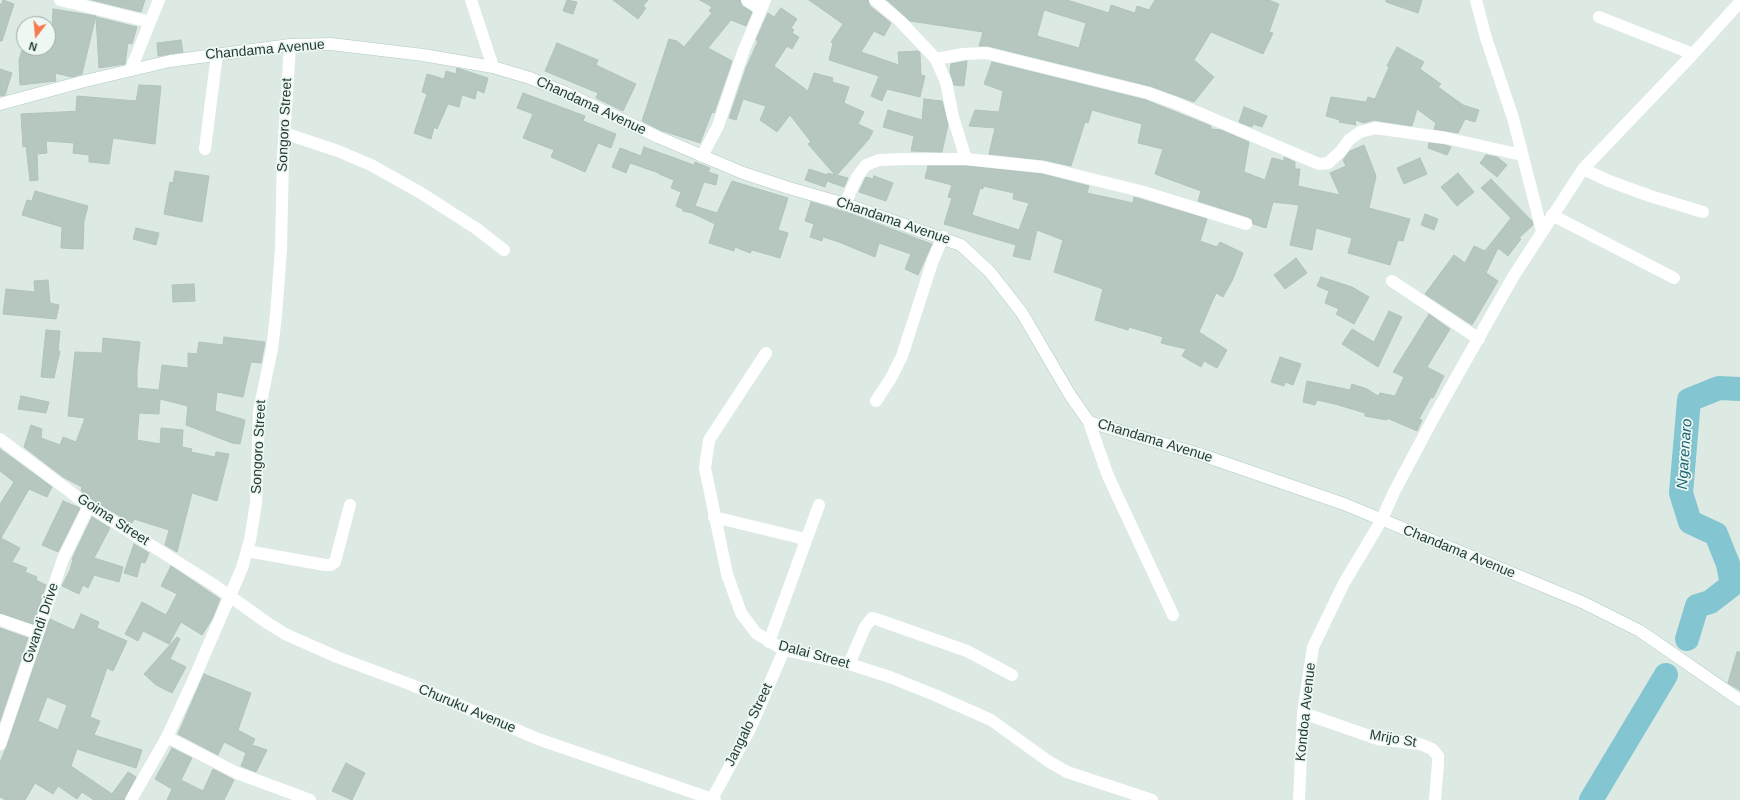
<!DOCTYPE html>
<html>
<head>
<meta charset="utf-8">
<style>
	body { margin:0 }
	#map { position:relative; width:1740px; height:800px; overflow:hidden; background:#ddeae4; font-family:Helvetica,sans-serif }
	canvas { display:block }
	.north { position:absolute; left:16px; top:16px; width:40px; height:40px; box-sizing:border-box; background:#eef7f2; border:1px solid #9baba5; border-radius:50%; rotate:196deg; font-size:11px; font-weight:700; line-height:16px; text-align:center; color:#1f3932 }
	.north::after { content:''; display:block; margin:auto; width:14px; height:18px; background:#f6794f; clip-path:polygon(50% 0,100% 100%,50% 72%,0 100%) }
</style>
</head>
<body>
<div id="map">
<canvas width="1740" height="800"></canvas>
<div class="north">N</div>
</div>
<script>
const c = document.querySelector('canvas').getContext('2d');
c.lineJoin = 'round';
const shape = rows => new Path2D(rows.map(r => 'M' + r).join(''));
function strokePath(path, color, width, dash) { c.strokeStyle = color; c.lineWidth = width; c.lineCap = dash ? 'butt' : 'round'; c.setLineDash(dash || []); c.stroke(path); }
function fillPath(path, color) { c.fillStyle = color; c.fill(path, 'evenodd'); }
function label(font, color, halo, rows, align = 'center') {
  c.font = font + ' Helvetica,sans-serif'; c.lineWidth = 3.5; c.setLineDash([]); c.textBaseline = 'middle'; c.strokeStyle = halo; c.fillStyle = color; for (const [text, x, y, turn = 0] of rows) {
    c.save(); c.translate(x, y); c.rotate((+turn || 0) * Math.PI / 180); c.textAlign = isNaN(turn) ? turn : align; if (halo) c.strokeText(text, 0, 0); c.fillText(text, 0, 0); c.restore();
  }
}
strokePath(shape([
	[1687,639,1697,606,1710,602,1732,585,1728,564,1716,534,1690,522,1681,493,1689,400,1719,388,1740,389],
	[1591,800,1666,675]
]), '#83c5d1', 24);
const building = shape([
	[3,0,14,4,2,41,0,41,0,4,2,4,3,0],
	[92,0,145,0,141,12,92,0],
	[567,0,577,2,573,14,563,11,567,0],
	[613,0,648,0,643,6,646,8,638,19,613,0],
	[700,0,740,0,742,6,752,12,746,26,731,20,708,48,732,61,714,113,712,112,700,143,660,130,642,121,669,39,677,41,684,47,712,13,709,11,712,7,700,0],
	[809,0,868,0,870,6,891,23,884,36,874,31,861,52,899,65,898,52,918,51,920,53,921,75,925,76,920,97,887,89,882,101,871,96,879,76,829,60,833,43,831,42,843,24,809,0],
	[887,0,1067,0,1109,13,1111,5,1135,13,1137,6,1149,10,1155,0,1268,0,1279,4,1269,32,1273,33,1263,54,1211,32,1194,60,1214,77,1194,102,1150,86,988,46,979,46,983,32,910,21,887,0],
	[1044,10,1086,23,1079,48,1037,36,1044,10],
	[1386,0,1422,0,1418,13,1386,2,1386,0],
	[781,8,797,19,791,28,794,30,792,33,799,37,792,49,787,46,774,66,808,91,814,73,833,78,832,82,849,87,844,103,864,112,858,124,873,131,869,139,837,175,848,178,844,187,827,181,825,187,805,180,809,169,827,175,828,173,835,175,808,144,811,142,790,115,777,132,760,120,766,106,743,99,736,120,729,118,746,68,758,41,756,40,768,13,774,17,781,8],
	[53,9,96,16,82,74,72,77,55,73,56,81,20,85,19,60,22,50,33,54,34,48,48,48,48,27,52,28,53,9],
	[96,17,137,27,132,44,128,43,125,64,99,68,96,17],
	[181,40,183,52,158,56,157,43,181,40],
	[557,43,598,60,596,65,636,84,623,111,596,98,598,93,545,71,557,43],
	[1397,47,1424,62,1420,69,1441,84,1438,87,1463,105,1479,110,1475,122,1465,119,1458,133,1434,129,1436,123,1417,109,1412,126,1374,120,1364,123,1355,120,1356,125,1339,122,1340,120,1326,116,1331,97,1366,102,1368,97,1375,99,1389,67,1387,66,1397,47],
	[967,61,964,86,954,85,950,72,951,64,967,61],
	[992,62,1146,100,1211,126,1211,129,1221,130,1249,142,1244,172,1265,180,1272,158,1284,161,1284,157,1295,162,1295,169,1300,169,1298,186,1340,195,1330,173,1346,166,1343,160,1350,151,1364,145,1376,176,1369,208,1410,219,1403,241,1398,240,1390,265,1348,253,1352,238,1316,228,1312,250,1290,245,1299,205,1273,202,1266,228,1253,224,1252,219,1248,217,1198,201,1201,191,1155,174,1163,149,1138,143,1142,124,1092,110,1088,123,1085,122,1071,166,1044,160,989,154,995,128,969,126,975,110,999,112,1003,91,984,84,992,62],
	[457,68,488,78,484,93,477,90,475,99,462,95,459,107,448,104,437,129,434,127,431,139,414,133,427,94,422,92,427,74,444,79,446,71,456,74,457,68],
	[0,69,12,73,5,95,0,96,0,69],
	[139,85,161,86,155,144,113,138,109,164,89,162,89,155,73,153,74,143,46,141,47,153,37,154,38,180,30,181,26,146,23,147,21,114,80,111,76,110,77,96,136,101,139,85],
	[523,93,585,116,583,121,616,134,611,148,598,143,585,172,551,157,554,150,523,138,533,114,517,108,523,93],
	[924,99,942,101,948,125,942,152,911,151,914,136,883,127,888,110,922,120,924,99],
	[1244,107,1267,116,1262,127,1253,124,1252,127,1239,122,1244,107],
	[1429,143,1445,145,1451,147,1447,155,1428,148,1429,143],
	[644,147,694,165,695,162,710,168,708,172,718,175,716,185,704,182,695,206,717,213,732,181,788,198,778,230,788,233,780,258,752,250,750,253,735,247,734,251,709,243,715,224,692,213,683,211,683,209,676,206,681,192,671,188,674,180,659,174,659,173,630,163,626,173,612,167,620,148,641,156,644,147],
	[1486,155,1497,157,1507,165,1497,177,1480,163,1486,155],
	[1420,158,1427,174,1404,184,1397,168,1420,158],
	[928,166,966,166,1042,174,1089,186,1087,193,1133,203,1134,197,1207,219,1200,241,1217,247,1220,242,1243,253,1233,279,1223,297,1216,293,1199,332,1227,350,1217,368,1204,361,1201,367,1182,356,1186,349,1161,343,1163,337,1129,327,1128,330,1095,320,1103,289,1054,272,1063,240,1037,230,1030,260,1013,256,1016,245,944,224,952,198,948,197,952,185,925,178,928,166],
	[983,186,1014,193,1013,199,1029,203,1019,230,972,215,980,188,983,189,983,186],
	[175,171,209,176,202,222,164,214,170,182,173,183,175,171],
	[1458,173,1474,192,1457,206,1441,187,1458,173],
	[874,176,893,183,886,201,859,192,866,177,873,179,874,176],
	[1491,179,1532,221,1533,225,1519,238,1521,239,1508,256,1498,248,1486,273,1498,281,1472,325,1425,294,1454,255,1465,263,1474,246,1485,251,1511,218,1481,188,1491,179],
	[35,191,88,206,84,221,83,249,61,248,62,227,22,215,27,200,32,201,35,191],
	[811,202,851,214,932,244,918,275,905,269,911,254,879,243,875,257,839,242,823,237,822,241,810,237,814,224,805,221,811,202],
	[1425,214,1438,219,1434,230,1421,225,1425,214],
	[136,228,159,233,156,245,133,239,136,228],
	[1296,258,1307,273,1285,289,1274,275,1296,258],
	[1321,277,1352,287,1369,297,1354,324,1336,314,1339,309,1325,303,1329,291,1317,286,1321,277],
	[48,280,50,303,59,305,56,319,3,314,6,289,35,292,34,281,48,280],
	[194,284,195,301,173,302,172,285,194,284],
	[1389,311,1402,317,1378,367,1342,344,1352,329,1374,342,1389,311],
	[1429,314,1450,329,1427,367,1444,376,1433,398,1431,397,1419,419,1422,420,1417,431,1387,418,1387,420,1365,416,1365,413,1335,404,1317,400,1315,405,1303,402,1307,381,1350,390,1352,384,1367,389,1378,396,1380,393,1395,396,1404,377,1393,372,1429,314],
	[46,330,60,331,58,351,60,351,54,378,41,377,46,330],
	[224,337,265,342,261,363,251,362,243,397,217,392,215,411,245,420,240,444,232,443,186,425,188,406,160,399,159,414,139,413,137,440,160,444,161,428,183,430,182,447,192,449,191,452,215,457,216,452,229,454,217,501,192,493,177,552,165,545,169,530,134,519,132,523,123,518,93,500,81,491,82,487,63,477,24,447,31,425,42,429,41,438,60,445,63,437,76,442,85,418,68,416,75,352,102,353,103,338,140,342,137,371,137,388,159,390,162,365,188,368,188,353,197,354,199,342,223,345,224,337],
	[1280,357,1301,364,1293,385,1285,382,1284,386,1271,382,1280,357],
	[21,396,49,402,46,413,18,409,21,396],
	[0,449,52,487,47,497,29,489,1,538,20,548,12,562,27,568,25,572,37,577,36,580,46,585,33,624,0,613,0,504,14,482,0,471,0,449],
	[63,501,80,508,58,552,42,545,63,501],
	[92,517,110,528,94,558,123,567,119,582,94,575,88,588,83,585,79,594,62,586,70,570,73,559,72,559,92,517],
	[134,544,149,553,145,563,141,562,137,577,124,573,134,544],
	[171,566,220,599,212,619,202,635,181,622,169,644,143,631,138,641,125,634,142,602,166,615,177,594,161,586,171,566],
	[81,614,99,622,97,628,127,641,113,671,107,668,90,717,100,721,94,735,142,750,136,768,77,749,71,766,112,794,128,772,136,777,124,800,94,800,82,792,77,799,58,786,53,794,35,783,25,800,6,800,0,797,0,762,7,746,50,619,74,630,81,614],
	[47,697,67,705,58,730,38,721,47,697],
	[0,628,28,638,0,721,0,628],
	[177,637,180,639,170,659,186,667,172,693,156,685,144,674,177,637],
	[1737,652,1740,652,1740,690,1728,683,1737,652],
	[204,674,251,693,238,730,255,739,252,745,267,750,256,772,241,766,246,753,224,742,218,755,178,734,204,674],
	[172,748,192,758,181,780,203,791,213,769,234,780,224,800,167,800,172,789,155,779,172,748],
	[346,763,365,773,352,800,332,791,346,763]
]);
fillPath(building, '#b6c7c0');
strokePath(building, '#b0c3bb', 1);
const secondary = shape([
	[0,104,85,81,170,61,290,45,331,44,423,55,493,67,530,78,566,93,658,137,743,173,789,188,845,204,961,245,990,272,1022,313,1070,395,1089,422,1199,454,1344,504,1582,602,1640,631,1740,700]
]);
strokePath(secondary, '#b0cac1', 13);
strokePath(shape([
	[60,0,150,22],
	[471,0,493,67],
	[747,0,760,9],
	[875,0,899,20,936,59,946,82,953,117,966,159],
	[1476,0,1486,38,1513,118,1542,231],
	[1599,17,1693,54],
	[936,59,963,54,986,53,1148,93,1178,104,1319,164,1328,163,1340,152,1349,140,1360,132,1375,128,1446,138,1522,155],
	[131,69,159,0],
	[284,133,338,151,371,165,421,193,477,229,504,250],
	[205,149,217,54],
	[702,156,718,126,743,52,765,0],
	[1583,169,1609,181,1650,196,1703,212],
	[845,204,857,177,866,165,879,160,905,159,966,159,1043,167,1144,192,1246,224],
	[1552,215,1674,278],
	[1392,281,1479,339],
	[766,353,709,440,705,468,727,574,741,613,756,633,784,650,849,664,890,677,937,696,991,720,1048,761,1067,772,1152,800],
	[876,401,891,378,902,356,933,260,943,237],
	[1089,422,1108,476,1173,615],
	[0,439,89,506,214,585,266,622,285,634,337,657,412,685,538,739,715,800],
	[714,517,805,539],
	[247,551,325,565,331,565,335,562,350,505],
	[0,620,37,633],
	[769,642,819,505],
	[849,664,865,627,872,618,876,619,967,651,1012,675],
	[1303,713,1378,739,1420,744,1432,749,1438,756,1438,763,1435,800],
	[167,737,237,773,310,800],
	[0,744,63,559,89,506],
	[712,799,750,729,784,650],
	[131,800,167,737,193,681,242,568,250,540,256,503,259,411,272,349,276,315,281,249,283,156,290,45],
	[1299,800,1303,713,1313,647,1344,583,1381,521,1394,492,1435,415,1513,277,1583,169,1693,54,1740,2]
]), '#fff', 12);
strokePath(secondary, '#fff', 12);
label('14px', '#1f3932', '#eef7f2', [
	["Chandama Avenue",265,50,-5],
	["Chandama Avenue",591,106,25],
	["Songoro Street",285,125,-87],
	["Chandama Avenue",893,221,19],
	["Chandama Avenue",1155,441,17],
	["Songoro Street",259,447,-87],
	["Goima Street",113,520,33],
	["Chandama Avenue",1459,552,22],
	["Gwandi Drive",41,623,-71],
	["Dalai Street",814,655,15],
	["Churuku Avenue",467,709,23],
	["Kondoa Avenue",1306,712,-84],
	["Jangalo Street",749,725,-64],
	["Mrijo St",1393,739,10]
]);
label('italic 15px', '#186676', '#eef7f2', [
	["Ngarenaro",1685,454,-86]
]);
</script>
</body>
</html>
